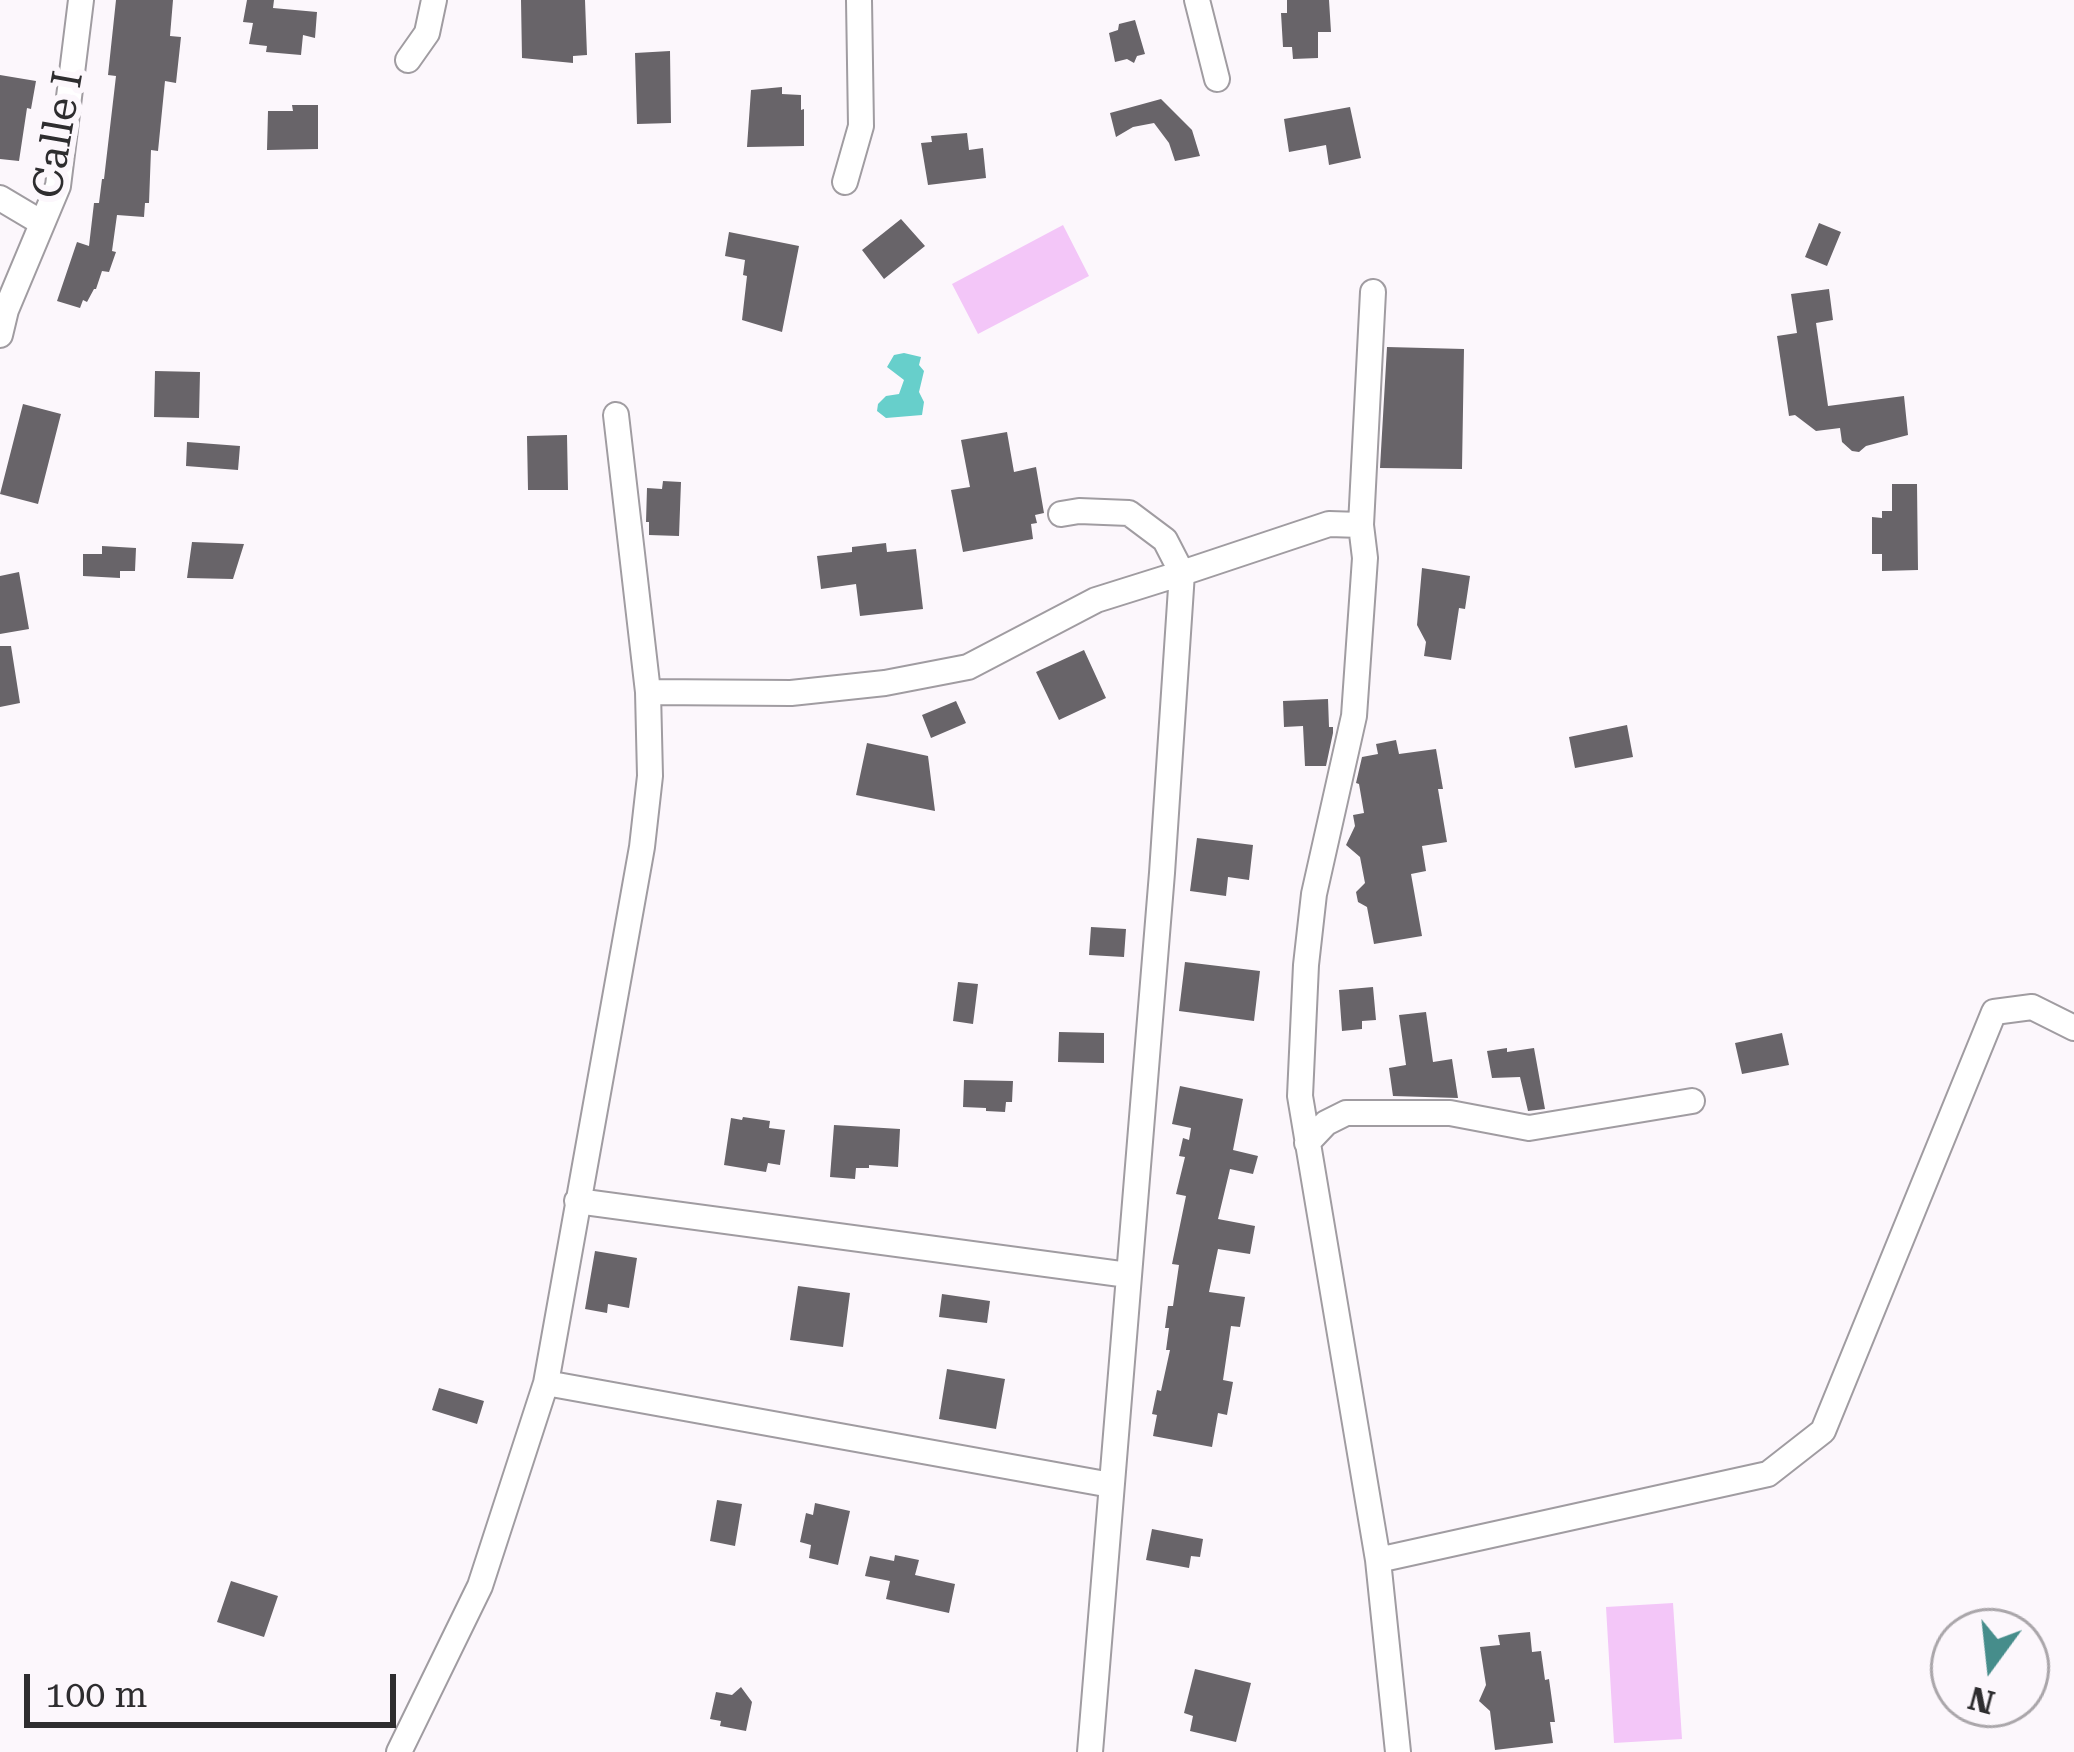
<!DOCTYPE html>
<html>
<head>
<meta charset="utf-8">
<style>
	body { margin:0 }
	#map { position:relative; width:2074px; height:1752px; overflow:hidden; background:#fcf7fc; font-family:"Roboto Serif",serif }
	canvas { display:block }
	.north { position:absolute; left:1930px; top:1608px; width:120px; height:120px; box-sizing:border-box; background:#fcf7fc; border:3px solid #aaa6aa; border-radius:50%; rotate:195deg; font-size:33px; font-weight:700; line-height:48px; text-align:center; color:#2e2d2f }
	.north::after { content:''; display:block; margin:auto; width:42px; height:54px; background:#468d8b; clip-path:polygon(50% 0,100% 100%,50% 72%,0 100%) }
	.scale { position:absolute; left:24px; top:1674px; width:372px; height:54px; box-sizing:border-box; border:6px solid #2e2d2f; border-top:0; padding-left:15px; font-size:36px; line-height:42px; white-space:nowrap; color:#2e2d2f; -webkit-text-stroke:9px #fcf7fc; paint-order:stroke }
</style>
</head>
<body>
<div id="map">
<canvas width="2074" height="1752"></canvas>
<div class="north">N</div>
<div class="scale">100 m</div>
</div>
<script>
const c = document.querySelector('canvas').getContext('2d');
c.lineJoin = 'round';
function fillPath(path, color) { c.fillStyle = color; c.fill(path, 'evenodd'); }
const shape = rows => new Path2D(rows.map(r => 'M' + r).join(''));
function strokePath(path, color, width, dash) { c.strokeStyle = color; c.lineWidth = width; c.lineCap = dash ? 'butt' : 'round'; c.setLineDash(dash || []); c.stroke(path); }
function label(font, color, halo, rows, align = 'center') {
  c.font = font + ' "Roboto Serif",serif'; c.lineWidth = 12; c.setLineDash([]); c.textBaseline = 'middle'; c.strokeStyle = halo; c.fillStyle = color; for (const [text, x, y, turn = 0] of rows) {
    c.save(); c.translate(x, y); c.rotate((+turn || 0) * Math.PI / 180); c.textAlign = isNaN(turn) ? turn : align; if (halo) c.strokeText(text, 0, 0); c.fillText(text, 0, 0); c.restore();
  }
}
fillPath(shape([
	[1063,225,1089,276,978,334,952,284],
	[1673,1603,1682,1739,1614,1743,1606,1607]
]), '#f3c6f8');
fillPath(shape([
	[904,353,921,357,919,365,924,371,919,392,924,402,922,415,886,418,877,411,878,404,886,396,899,394,904,380,887,367,894,355]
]), '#67cfcb');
fillPath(shape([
	[116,0,173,0,170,36,181,37,176,83,165,81,158,151,151,150,149,203,145,203,144,217,117,215,112,251,116,252,109,272,102,271,96,289,94,289,87,302,83,300,80,308,57,301,77,242,89,246,94,203,99,203,102,179,104,179,116,76,108,75],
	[247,0,274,0,273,8,317,12,315,38,303,35,301,55,266,52,267,46,249,44,253,23,243,22],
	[521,0,585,0,587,55,573,56,573,63,522,58],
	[1287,0,1329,0,1331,32,1318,32,1318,58,1293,59,1292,47,1283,47,1281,13,1287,13],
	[1135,20,1145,54,1137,56,1134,63,1127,59,1115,62,1109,33,1118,30,1119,24],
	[670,51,671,123,637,124,635,53],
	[0,75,36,81,31,109,27,108,19,161,0,159],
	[782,87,782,94,801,95,801,110,804,109,804,146,747,147,751,90],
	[1161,99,1192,130,1200,156,1175,161,1169,143,1154,123,1133,127,1116,137,1110,113],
	[292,105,318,105,318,149,267,150,268,111,293,111],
	[1350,107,1361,158,1329,165,1326,145,1289,152,1284,119],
	[967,133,969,150,983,148,986,178,928,185,921,143,932,142,931,136],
	[901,219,925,246,884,279,862,250],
	[1819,223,1841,232,1827,266,1805,257],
	[729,232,799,246,782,332,742,320,747,276,743,275,745,260,725,256],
	[1829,289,1833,320,1816,323,1828,406,1904,396,1908,435,1866,446,1859,452,1852,451,1842,442,1840,428,1816,431,1795,415,1789,416,1777,336,1797,333,1791,294],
	[1387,347,1464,349,1462,469,1380,468],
	[155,371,200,372,199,418,154,417],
	[23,404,61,414,38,504,0,494],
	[1007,432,1014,472,1036,467,1044,513,1035,515,1037,523,1031,524,1033,539,963,552,951,490,970,487,961,440],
	[567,435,568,490,528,490,527,436],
	[187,442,240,446,238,470,186,466],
	[663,481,681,482,679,536,649,535,649,522,646,522,647,488,662,489],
	[1892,484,1917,484,1918,570,1882,571,1882,554,1872,554,1872,517,1882,518,1882,511,1892,511],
	[192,542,244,544,233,579,187,578],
	[886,543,887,552,916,549,923,609,860,616,856,584,821,589,817,556,852,552,852,547],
	[102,546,136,548,135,571,120,571,120,578,83,576,83,554,102,554],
	[1422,568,1470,576,1465,609,1459,608,1451,660,1424,656,1426,642,1417,625],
	[19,572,29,629,0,634,0,576],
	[0,646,11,646,20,703,0,707],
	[1084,650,1106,698,1059,720,1036,672],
	[1328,699,1329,727,1333,727,1333,733,1326,766,1305,766,1303,726,1284,727,1283,701],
	[956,701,966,723,931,738,922,715],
	[1627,725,1633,757,1575,768,1569,737],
	[1396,740,1399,754,1436,749,1443,789,1438,789,1447,842,1422,846,1426,871,1411,874,1422,936,1374,944,1367,907,1358,902,1356,892,1365,883,1360,857,1346,845,1355,826,1353,815,1364,813,1359,784,1356,783,1362,757,1378,754,1376,744],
	[867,743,928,756,935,811,856,795],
	[1197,838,1253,845,1249,880,1228,877,1226,896,1190,891],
	[1091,927,1126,929,1124,957,1089,955],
	[1185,962,1260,971,1254,1021,1179,1011],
	[958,982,978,984,973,1024,953,1021],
	[1373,987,1376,1020,1362,1021,1362,1029,1342,1031,1339,990],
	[1426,1012,1433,1062,1452,1059,1458,1098,1393,1096,1389,1068,1406,1065,1399,1015],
	[1059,1032,1104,1033,1104,1063,1058,1062],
	[1782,1033,1789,1065,1742,1074,1735,1043],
	[1507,1048,1507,1052,1534,1048,1545,1109,1528,1111,1520,1077,1492,1078,1487,1051],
	[964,1080,1013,1081,1012,1102,1006,1102,1005,1112,986,1111,986,1108,963,1107],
	[1180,1086,1243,1099,1233,1150,1258,1156,1253,1174,1230,1169,1218,1219,1255,1226,1250,1254,1218,1249,1209,1292,1245,1297,1240,1327,1231,1326,1223,1380,1233,1382,1227,1415,1218,1413,1212,1447,1153,1436,1157,1415,1152,1414,1157,1390,1161,1391,1170,1350,1166,1350,1169,1328,1165,1328,1168,1306,1173,1306,1179,1265,1172,1264,1186,1196,1176,1194,1185,1157,1179,1156,1183,1138,1189,1140,1191,1128,1172,1124],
	[743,1117,770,1121,769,1128,785,1130,780,1165,768,1163,766,1172,724,1165,731,1118,742,1120],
	[834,1125,900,1129,898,1167,869,1165,869,1168,856,1168,855,1179,830,1177],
	[595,1251,637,1258,629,1308,608,1304,607,1313,585,1309],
	[798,1286,850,1293,843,1347,790,1340],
	[942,1294,990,1301,987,1323,939,1317],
	[947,1369,1005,1379,996,1429,939,1419],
	[439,1388,484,1401,477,1424,432,1410],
	[717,1500,742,1504,735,1546,710,1541],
	[815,1503,850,1511,838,1565,809,1558,811,1545,800,1542,806,1513,813,1515],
	[1152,1529,1203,1539,1200,1557,1191,1556,1189,1568,1146,1560],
	[895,1555,919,1560,915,1575,955,1584,949,1613,886,1599,890,1581,865,1576,870,1556,894,1561],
	[231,1581,278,1596,264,1637,217,1622],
	[1530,1632,1532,1652,1541,1651,1545,1680,1549,1679,1555,1722,1550,1722,1553,1743,1495,1750,1490,1711,1479,1701,1486,1685,1480,1647,1500,1645,1498,1635],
	[1195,1669,1251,1683,1236,1742,1190,1731,1193,1716,1184,1713],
	[741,1687,752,1702,746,1731,720,1726,721,1721,710,1719,716,1692,732,1695]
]), '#686469');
const street = shape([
	[1197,0,1217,79],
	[408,60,427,33,434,0],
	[845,182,861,126,859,0],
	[0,198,42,223],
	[0,335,6,310,58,186,81,0],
	[616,415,648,692],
	[1061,514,1079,511,1129,513,1165,540,1182,573,1329,524,1361,525,1365,558,1354,716,1314,894,1306,965,1300,1096,1378,1560],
	[1361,525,1373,292],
	[1307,1143,1326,1123,1346,1113,1450,1113,1529,1128,1692,1101],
	[577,1201,1128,1275],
	[546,1383,1111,1485],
	[399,1752,480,1586,546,1383,642,847,650,776,648,692,791,693,885,683,968,667,1096,600,1182,573,1162,873,1090,1752],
	[1398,1752,1378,1560,1768,1474,1823,1431,1994,1012,2032,1007,2074,1028]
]);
strokePath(street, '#a09ca1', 28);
strokePath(street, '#fff', 24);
label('42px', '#2e2d2f', '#fcf7fc', [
	["Calle I",59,135,-80]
]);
</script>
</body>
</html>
